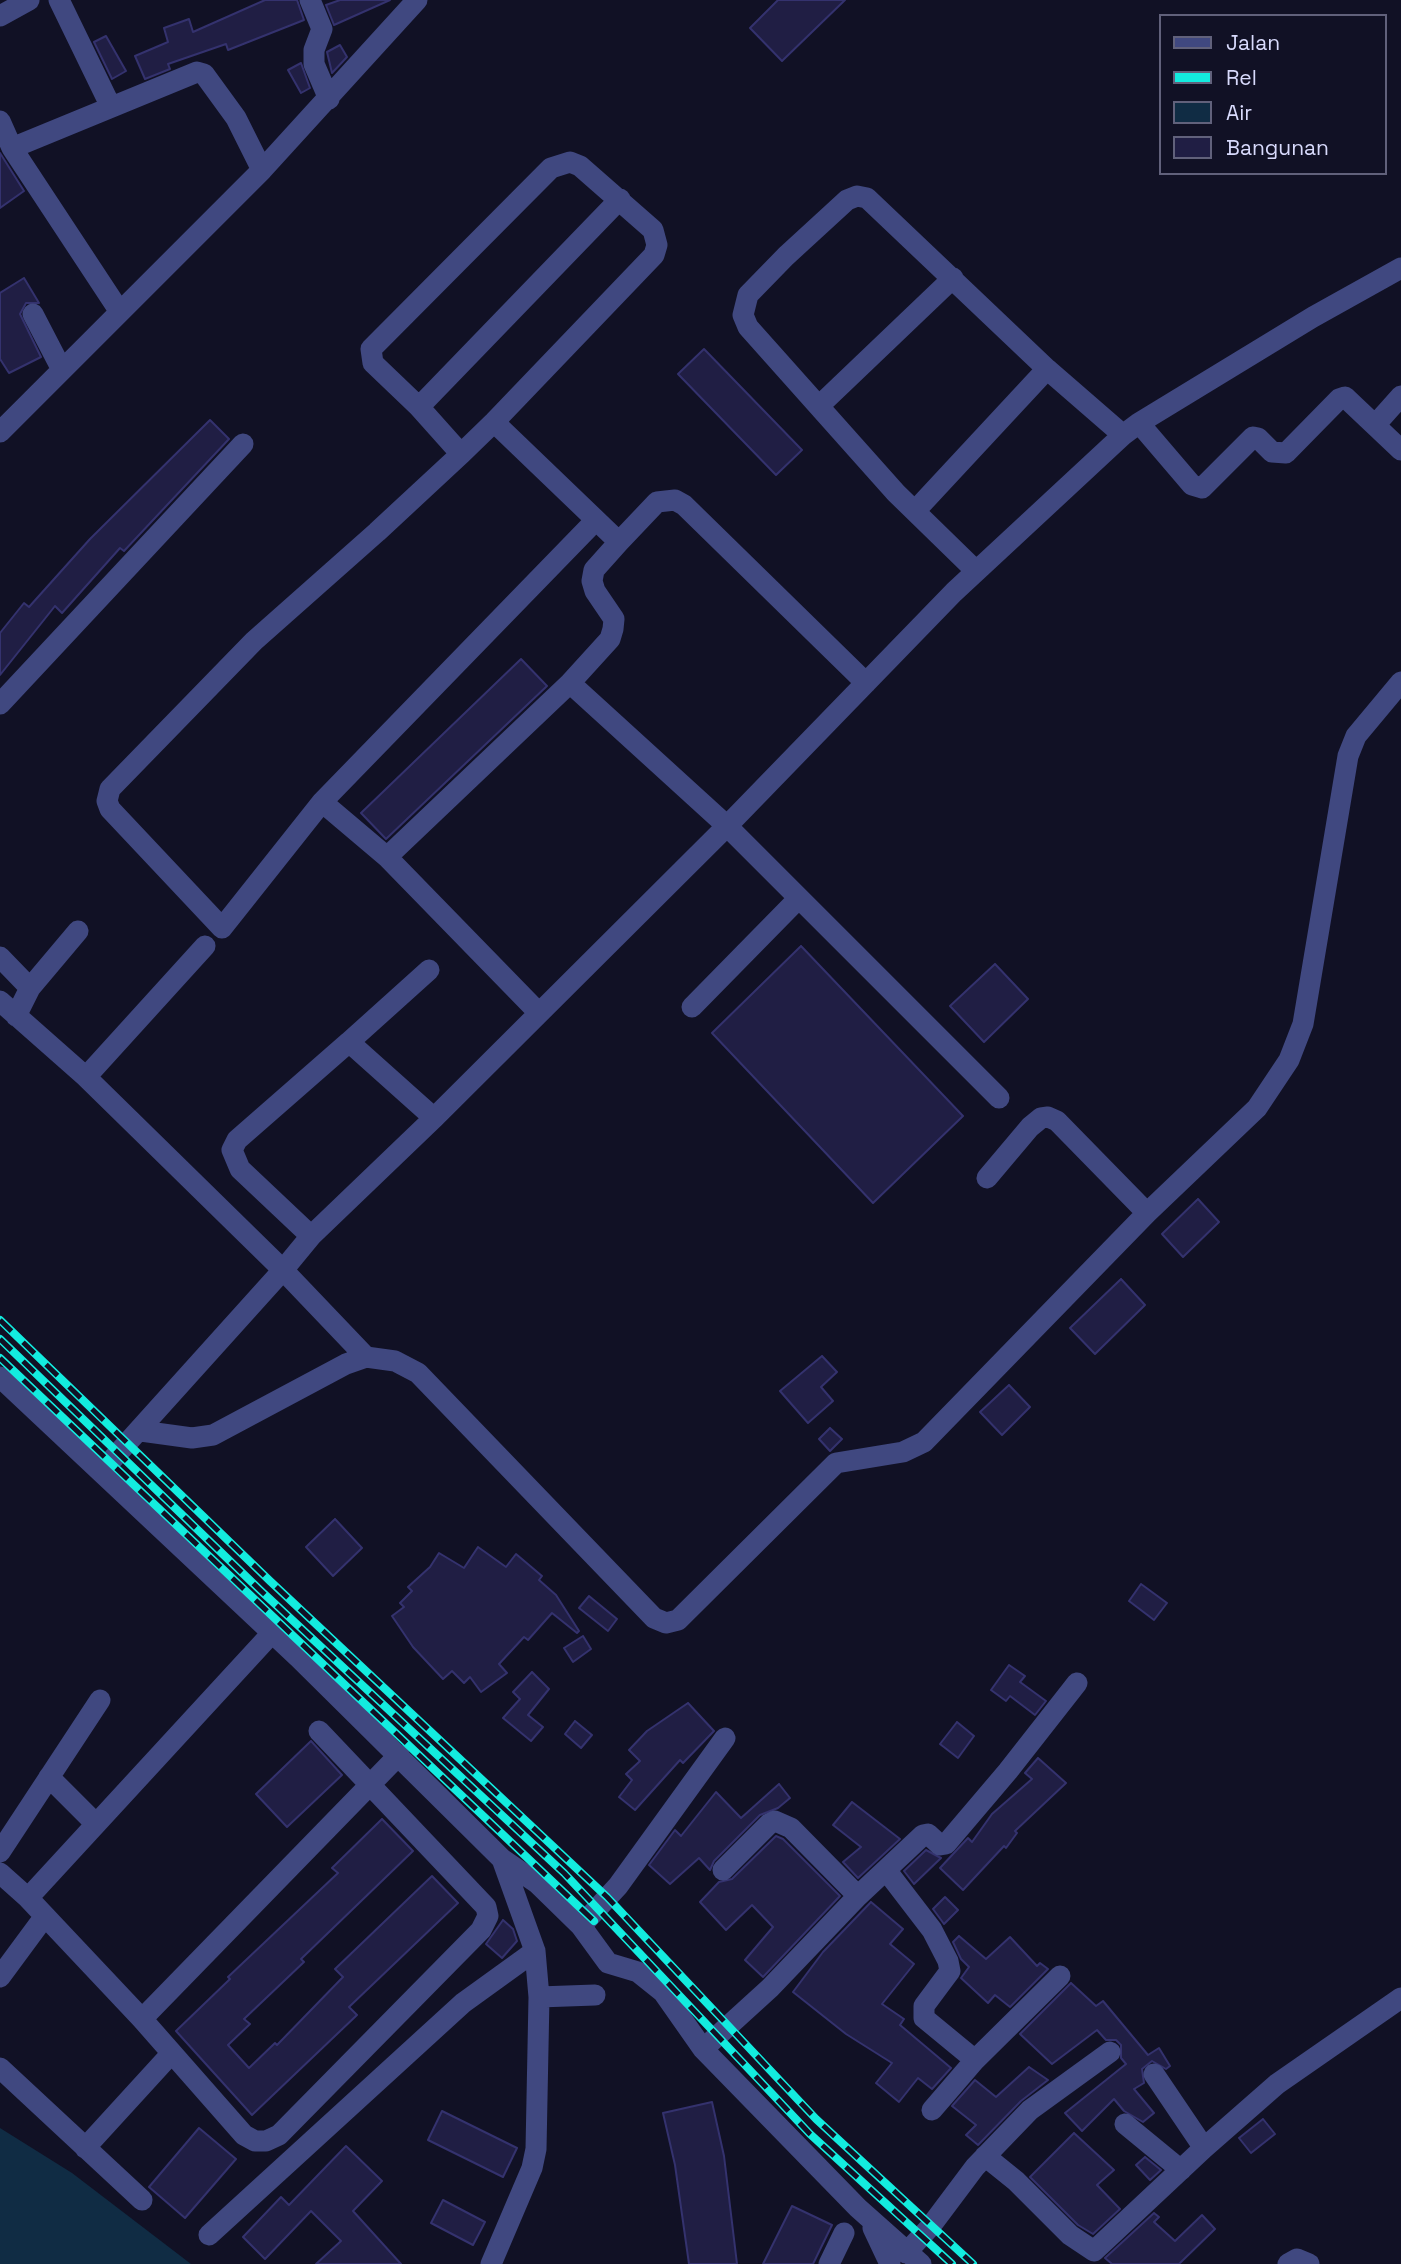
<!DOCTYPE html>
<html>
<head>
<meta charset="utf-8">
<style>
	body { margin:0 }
	#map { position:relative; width:1401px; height:2264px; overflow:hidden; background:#111125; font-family:"Space Grotesk",sans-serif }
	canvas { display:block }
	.legend { position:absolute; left:1159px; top:14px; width:228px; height:161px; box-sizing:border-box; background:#111125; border:2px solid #61617b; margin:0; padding:9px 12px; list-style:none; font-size:21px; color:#d8dafc }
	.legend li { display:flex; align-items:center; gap:14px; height:35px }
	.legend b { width:35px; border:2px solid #61617b }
</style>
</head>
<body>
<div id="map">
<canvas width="1401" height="2264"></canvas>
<ul class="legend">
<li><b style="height:9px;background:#404880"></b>Jalan</li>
<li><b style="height:9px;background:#13ecdf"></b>Rel</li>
<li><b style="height:19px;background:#102c44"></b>Air</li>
<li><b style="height:19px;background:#201e44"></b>Bangunan</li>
</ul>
</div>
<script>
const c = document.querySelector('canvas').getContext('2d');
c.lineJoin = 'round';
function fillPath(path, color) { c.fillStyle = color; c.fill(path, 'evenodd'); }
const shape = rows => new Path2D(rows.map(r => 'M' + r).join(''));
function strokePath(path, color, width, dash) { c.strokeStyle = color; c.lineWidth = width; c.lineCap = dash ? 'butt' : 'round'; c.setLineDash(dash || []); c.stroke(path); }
fillPath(shape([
	[0,2128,72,2173,191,2264,0,2264]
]), '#102c44');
const building = shape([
	[265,0,297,0,304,20,228,50,226,44,168,64,170,69,145,79,135,56,168,42,164,28,189,19,193,32,265,0],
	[340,0,390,0,334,25,326,5,340,0],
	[778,0,845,0,782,61,750,28,778,0],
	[106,36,126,71,112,79,94,42,106,36],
	[340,45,347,57,332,73,327,52,340,45],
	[301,63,310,88,301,93,288,70,301,63],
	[0,153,24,191,0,208,0,153],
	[24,278,39,303,26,303,20,314,41,357,9,373,0,359,0,293,24,278],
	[704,349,802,450,776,475,678,374,704,349],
	[210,420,229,439,124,551,120,548,62,613,55,606,0,675,0,633,24,603,29,607,90,539,210,420],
	[521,659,547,686,386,839,361,813,521,659],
	[801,946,963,1116,873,1203,712,1033,801,946],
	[995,964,1028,999,984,1042,950,1006,995,964],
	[1198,1199,1219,1222,1183,1257,1162,1234,1198,1199],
	[1121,1279,1145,1305,1095,1354,1070,1328,1121,1279],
	[822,1356,837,1372,821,1387,833,1401,808,1423,780,1391,822,1356],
	[1009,1385,1030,1407,1002,1435,980,1412,1009,1385],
	[830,1428,842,1439,830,1451,819,1439,830,1428],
	[335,1519,362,1548,333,1576,306,1547,335,1519],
	[478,1547,506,1567,516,1554,542,1576,539,1580,556,1595,579,1631,577,1633,552,1613,528,1640,524,1637,499,1664,507,1673,481,1692,470,1677,464,1683,452,1671,443,1679,413,1647,392,1616,404,1607,400,1603,412,1591,408,1587,430,1567,439,1553,464,1568,478,1547],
	[1141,1584,1167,1603,1154,1620,1129,1601,1141,1584],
	[589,1596,617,1619,608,1631,579,1608,589,1596],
	[583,1636,591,1649,573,1662,564,1648,583,1636],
	[1009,1665,1025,1676,1020,1682,1046,1701,1035,1715,1010,1696,1006,1701,991,1690,1009,1665],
	[532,1672,549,1689,528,1715,543,1727,531,1741,503,1718,520,1699,513,1692,532,1672],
	[688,1703,714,1731,683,1763,680,1760,635,1810,619,1797,632,1780,626,1774,640,1761,629,1750,647,1731,688,1703],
	[575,1721,592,1735,581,1748,565,1734,575,1721],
	[957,1722,974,1736,958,1758,940,1744,957,1722],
	[311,1741,342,1775,287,1827,256,1794,311,1741],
	[1038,1758,1066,1783,1015,1831,1017,1833,1006,1848,1004,1846,963,1890,940,1868,968,1838,972,1842,992,1814,1032,1779,1025,1773,1038,1758],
	[779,1784,790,1798,778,1808,760,1815,714,1861,710,1870,699,1858,670,1884,649,1865,675,1830,681,1836,716,1792,741,1818,779,1784],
	[852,1802,900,1839,858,1878,843,1862,861,1847,833,1825,852,1802],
	[382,1819,413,1851,301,1959,304,1962,244,2019,250,2024,228,2045,249,2068,275,2043,277,2045,343,1977,335,1969,432,1876,458,1903,349,2007,357,2015,252,2115,176,2031,230,1979,228,1977,338,1873,332,1868,382,1819],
	[776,1836,783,1839,840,1896,763,1977,745,1960,773,1927,752,1905,726,1930,700,1902,719,1882,732,1879,776,1836],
	[926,1850,941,1858,914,1884,904,1871,926,1850],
	[945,1897,958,1910,944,1924,933,1909,945,1897],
	[871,1902,903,1929,890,1944,914,1964,882,2004,904,2019,900,2025,951,2068,932,2089,918,2078,899,2102,876,2083,892,2063,846,2034,793,1992,823,1952,871,1902],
	[503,1920,513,1929,517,1941,502,1958,486,1944,503,1920],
	[959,1936,986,1959,1010,1937,1037,1966,1040,1963,1048,1969,1010,2007,995,1995,988,2003,961,1978,969,1967,961,1959,953,1942,959,1936],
	[1071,1983,1096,2006,1103,2001,1148,2055,1159,2048,1170,2066,1166,2069,1152,2061,1142,2069,1144,2083,1134,2089,1154,2113,1143,2122,1124,2111,1114,2099,1082,2131,1065,2113,1126,2064,1121,2058,1121,2045,1116,2040,1106,2040,1097,2030,1052,2064,1020,2034,1071,1983],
	[1029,2067,1048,2080,1021,2101,978,2145,966,2135,976,2125,952,2106,975,2080,996,2097,1029,2067],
	[712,2102,724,2156,737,2264,689,2264,675,2165,663,2113,712,2102],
	[442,2111,517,2148,503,2177,428,2140,442,2111],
	[1263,2119,1275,2134,1251,2153,1239,2138,1263,2119],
	[199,2128,236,2159,185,2218,149,2187,199,2128],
	[1074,2133,1114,2170,1097,2185,1120,2209,1093,2234,1078,2225,1030,2177,1074,2133],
	[346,2146,382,2181,353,2211,401,2264,316,2264,341,2241,311,2211,265,2259,243,2237,281,2197,289,2205,346,2146],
	[1145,2157,1161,2170,1150,2180,1136,2165,1145,2157],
	[443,2200,485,2222,473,2245,431,2223,443,2200],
	[792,2206,832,2225,813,2264,763,2264,792,2206],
	[1154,2213,1159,2217,1154,2222,1175,2241,1202,2215,1215,2229,1179,2264,1112,2264,1105,2258,1154,2213]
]);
fillPath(building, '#201e44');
strokePath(building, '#34326e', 2);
strokePath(shape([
	[59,0,110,105],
	[310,0,322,29,314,50,314,64,329,99],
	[0,16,29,0],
	[0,121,12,148],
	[120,312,12,148,197,72,204,74,236,118,262,170],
	[33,314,61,368],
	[819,406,953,278],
	[419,407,620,199],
	[494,422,619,542,657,502,675,500,684,505,866,683],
	[1139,423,1313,317,1401,268],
	[1376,424,1401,396],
	[0,432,262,170,417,0],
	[461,454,419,407,373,363,371,349,551,168,570,162,580,166,653,230,657,245,654,255,494,422,461,454,377,532,254,641,110,789,107,801,110,809,222,928,322,802,596,520],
	[915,511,1047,369],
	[976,571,896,493,748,327,743,315,748,295,786,256,847,200,857,196,867,198,1047,369,1123,435],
	[570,683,610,639,613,629,614,619,595,591,592,581,594,570,619,542],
	[0,704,243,444],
	[322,802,387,857],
	[0,957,30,988],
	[429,970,349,1042,434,1118],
	[0,1001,86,1077,283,1270,101,1472],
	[692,1007,799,898],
	[538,1012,387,857,570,683,727,826,999,1098],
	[16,1016,30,988,78,931],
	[86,1077,205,946],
	[987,1178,1030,1127,1041,1118,1048,1117,1057,1121,1147,1213],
	[311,1236,240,1169,232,1150,237,1140,349,1042],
	[366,1357,283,1270,311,1236,434,1118,727,826,954,592,1123,435,1139,423,1192,485,1202,488,1253,437,1258,438,1272,452,1286,453,1339,399,1345,397,1401,450],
	[0,1377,298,1657,502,1859,537,1883,581,1926,608,1963,638,1972,663,1992,703,2049,858,2208,921,2264],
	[141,1431,192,1438,213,1435,346,1364,366,1357,395,1361,418,1373,654,1618,666,1623,678,1620,836,1463,903,1452,924,1442,1147,1213,1257,1108,1289,1060,1303,1024,1348,756,1356,736,1401,682],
	[49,1777,96,1824],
	[0,1852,100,1700],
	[723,1870,769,1824,775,1821,791,1828,858,1896],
	[886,1870,932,1930,948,1961,950,1971,924,2006,924,2018,975,2060,932,2110],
	[0,1873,28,1898,142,2019,244,2135,255,2141,266,2141,279,2135,481,1930,488,1916,486,1907,319,1731],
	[28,1898,272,1633],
	[581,1926,618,1886,725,1738],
	[0,1977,45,1916],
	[539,1997,595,1995],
	[142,2019,399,1755],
	[703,2049,770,1988,858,1896,923,1835,928,1834,940,1845,946,1844,1008,1771,1077,1683],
	[975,2060,1060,1976],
	[0,2068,142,2200],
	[1125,2124,1181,2170],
	[85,2148,170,2055],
	[1204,2148,1277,2084,1401,1998],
	[985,2156,1016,2181,1070,2235,1094,2251,1204,2148,1154,2074],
	[873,2228,890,2264],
	[209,2235,463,2003,535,1951],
	[906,2253,930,2227,975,2167,1030,2110,1110,2052],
	[491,2264,532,2168,536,2149,539,1997,535,1951,502,1859],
	[829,2264,844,2233],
	[1288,2264,1297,2259,1309,2264]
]), '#404880', 21);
const rail = shape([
	[0,1320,270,1581,607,1897,816,2119,973,2264],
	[0,1339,260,1590,564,1873,810,2134,952,2264],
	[0,1358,594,1921]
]);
strokePath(rail, '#13ecdf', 8);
strokePath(rail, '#111125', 5, [16]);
</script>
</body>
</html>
